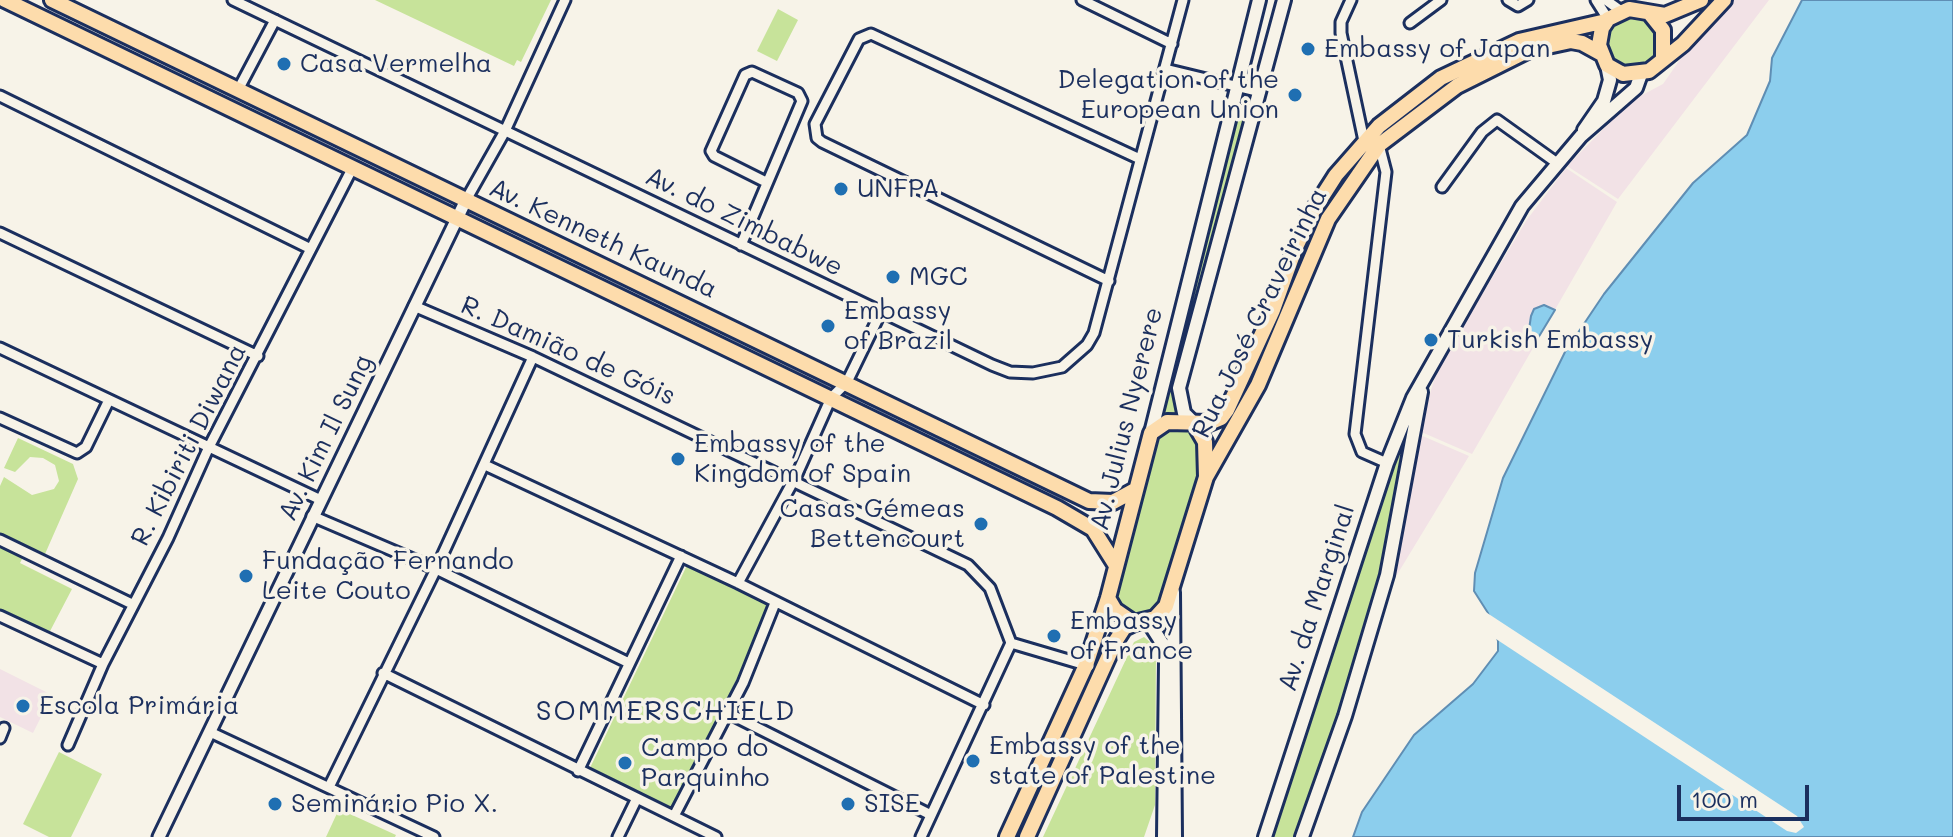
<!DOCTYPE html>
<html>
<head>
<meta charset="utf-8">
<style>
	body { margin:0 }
	#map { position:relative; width:1953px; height:837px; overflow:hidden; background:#f7f3e8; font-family:Mali,sans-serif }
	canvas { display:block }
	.scale { position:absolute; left:1677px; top:785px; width:132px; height:36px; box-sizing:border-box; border:4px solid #1b2f5e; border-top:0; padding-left:10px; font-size:24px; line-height:28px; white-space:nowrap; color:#1b2f5e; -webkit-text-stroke:6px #f7f3e8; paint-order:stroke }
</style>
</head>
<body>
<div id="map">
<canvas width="1953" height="837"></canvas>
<div class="scale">100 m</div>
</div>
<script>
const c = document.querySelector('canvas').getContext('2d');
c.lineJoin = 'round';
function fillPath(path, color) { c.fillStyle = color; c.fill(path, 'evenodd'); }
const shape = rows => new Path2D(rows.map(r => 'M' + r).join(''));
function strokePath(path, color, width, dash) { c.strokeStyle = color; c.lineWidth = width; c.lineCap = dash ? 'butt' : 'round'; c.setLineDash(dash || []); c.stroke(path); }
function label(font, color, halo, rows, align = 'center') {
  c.font = font + ' Mali,sans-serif'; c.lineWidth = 7; c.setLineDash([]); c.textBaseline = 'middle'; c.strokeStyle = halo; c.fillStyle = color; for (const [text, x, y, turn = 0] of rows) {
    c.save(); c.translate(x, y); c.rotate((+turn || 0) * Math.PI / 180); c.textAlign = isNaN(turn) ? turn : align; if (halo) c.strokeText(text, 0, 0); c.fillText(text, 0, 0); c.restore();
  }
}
fillPath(shape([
	[1730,0,1769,0,1618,199,1567,166,1631,101,1663,84,1695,38],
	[1566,168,1617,202,1472,454,1419,431,1437,370,1526,221],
	[1418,434,1469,456,1392,583],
	[0,669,52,695,33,733,0,717]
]), '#f2e2e6');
fillPath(shape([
	[375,0,551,0,521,62,517,60,514,66],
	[778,9,798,20,777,61,757,51],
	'1605 42a26 26 0 1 1 52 0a26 26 0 1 1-52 0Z',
	[1245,97,1250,104,1173,395,1179,417,1157,423,1238,99],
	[1180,428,1196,435,1202,457,1167,597,1160,610,1140,620,1118,606,1115,595,1155,443,1168,430],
	[1409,430,1385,566,1365,639,1299,837,1268,837,1368,528],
	[18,438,73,464,78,479,45,554,0,533,0,486,4,477,32,495,54,489,59,481,55,465,43,458,30,457,15,472,4,468],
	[0,546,23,557,20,563,72,589,48,635,0,610],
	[689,561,774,601,674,810,589,770],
	[1144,637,1156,647,1155,805,1144,837,1043,837,1134,642],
	[59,752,102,774,71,837,49,837,23,824],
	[339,809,396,835,395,837,326,837]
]), '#c7e39a');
const water = shape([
	[1802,0,1953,0,1953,837,1353,837,1362,812,1414,735,1473,684,1498,651,1498,641,1488,613,1474,591,1475,573,1503,478,1565,352,1604,294,1693,183,1747,135,1770,81,1772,58,1802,0],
	[1544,305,1555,310,1535,343,1528,336,1531,316,1534,309,1544,305]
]);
fillPath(water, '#8cceed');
strokePath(water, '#5f8eb4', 2);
fillPath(shape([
	[1478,607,1797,816,1804,827,1796,833,1787,831,1493,637]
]), '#f7f3e8');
const minor = shape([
	[233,0,992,365,1010,372,1033,373,1062,367,1087,345,1094,333,1183,0],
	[1082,0,1172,44],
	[1351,0,1341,22,1341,33,1364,141],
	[1508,0,1518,6,1528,0],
	[1596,0,1608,19],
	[1606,0,1621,11],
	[1410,23,1441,0],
	[1165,69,1260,92],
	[238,90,275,20],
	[0,96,309,248],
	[1379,145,1386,172,1355,434,1362,452,1387,463],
	[1442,187,1482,132,1497,120,1557,163],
	[466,200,505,131,565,0],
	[0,233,258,356],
	[741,245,802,101,798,93,752,72,745,75,711,151,714,156,766,182],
	[1109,281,822,142,817,138,815,124,859,39,871,34,1140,159],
	[414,306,533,357,968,565,990,588,1011,643],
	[0,348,321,500],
	[0,418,77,453,86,447,108,402],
	[485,465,738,583,984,705],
	[312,516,436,569,629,663],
	[0,540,132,604],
	[738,583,797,474,831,398,847,382,881,312],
	[0,616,103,664],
	[1011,643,1089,666],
	[383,673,716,837],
	[728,713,931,815],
	[210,732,434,837],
	[0,738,4,728],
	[68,745,103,664,168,538,208,449,353,167],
	[578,771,681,556],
	[330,785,436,569,533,357],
	[674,816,743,683,775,603],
	[618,837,637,798],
	[921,837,1011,643]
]);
const tertiary = shape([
	[159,837,466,200]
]);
const secondary = shape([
	[1584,130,1604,101,1610,80,1607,65],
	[1194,423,1184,413,1179,388,1284,0],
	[1151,433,1259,0],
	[1173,592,1175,837],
	[1148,621,1162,643,1166,661,1164,837],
	[1265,837,1387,463,1413,398,1522,206,1581,136,1636,88,1641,74],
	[1302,837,1345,716,1387,575,1421,392]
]);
const primary = shape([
	[5,0,1057,508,1093,529,1115,564],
	[52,0,1089,501,1113,502,1135,490],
	[1701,0,1665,15,1629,9,1608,19,1602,28,1599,45,1607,65,1623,74,1649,71,1683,44,1724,0],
	[1651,15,1663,30,1663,58],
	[1206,477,1258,385,1328,219,1379,145,1457,86,1529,50,1571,41,1582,43,1602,54],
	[1108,598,1115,610,1134,623,1155,618,1166,606,1206,477,1205,442,1194,423],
	[1007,837,1086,665,1108,598,1151,433,1167,422,1209,423,1221,418,1227,410,1273,310,1295,249,1313,211,1336,175,1379,126,1441,78,1519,41,1606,21],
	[1027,837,1115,642,1124,628,1134,623]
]);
strokePath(minor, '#1b2f5e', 15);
strokePath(tertiary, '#1b2f5e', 17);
strokePath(secondary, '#1b2f5e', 18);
strokePath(primary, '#1b2f5e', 20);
strokePath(minor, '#f7f3e8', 9);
strokePath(tertiary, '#f7f3e8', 11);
strokePath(secondary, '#f7f3e8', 12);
strokePath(primary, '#fddcac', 14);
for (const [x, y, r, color] of [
	[1308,49,8,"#1f6fb2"],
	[284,64,8,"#1f6fb2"],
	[1295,95,8,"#1f6fb2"],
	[841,189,8,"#1f6fb2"],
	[893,277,8,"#1f6fb2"],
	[828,326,8,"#1f6fb2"],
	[1431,340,8,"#1f6fb2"],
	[678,459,8,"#1f6fb2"],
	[981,524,8,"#1f6fb2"],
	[246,576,8,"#1f6fb2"],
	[1054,636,8,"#1f6fb2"],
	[23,706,8,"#1f6fb2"],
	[973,761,8,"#1f6fb2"],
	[625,763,8,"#1f6fb2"],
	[275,804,8,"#1f6fb2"],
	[848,804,8,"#1f6fb2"]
]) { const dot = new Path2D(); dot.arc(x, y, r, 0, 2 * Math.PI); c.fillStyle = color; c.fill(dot); strokePath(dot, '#f7f3e8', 3); }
label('26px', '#1b2f5e', '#f7f3e8', [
	["Embassy of Japan",1324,49],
	["Casa Vermelha",300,64],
	["Delegation of the",1279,80,"right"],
	["European Union",1279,110,"right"],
	["UNFPA",857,189],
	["MGC",909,277],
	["Embassy",844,311],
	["of Brazil",844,341],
	["Turkish Embassy",1447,340],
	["Embassy of the",694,444],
	["Kingdom of Spain",694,474],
	["Casas Gémeas",965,509,"right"],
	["Bettencourt",965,539,"right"],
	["Fundação Fernando",262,561],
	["Leite Couto",262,591],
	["Embassy",1070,621],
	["of France",1070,651],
	["Escola Primária",39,706],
	["Embassy of the",989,746],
	["state of Palestine",989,776],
	["Campo do",641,748],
	["Parquinho",641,778],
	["Seminário Pio X.",291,804],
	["SISE",864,804]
], 'left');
label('26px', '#1b2f5e', '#f7f3e8', [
	["Av. do Zimbabwe",744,222,26],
	["Av. Kenneth Kaunda",603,239,25],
	["Rua José Craveirinha",1260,313,-64],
	["R. Damião de Góis",568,351,24],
	["Av. Julius Nyerere",1127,419,-76],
	["Av. Kim Il Sung",326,438,-64],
	["R. Kibiriti Diwana",189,445,-63],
	["Av. da Marginal",1317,598,-72]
]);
c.letterSpacing = '2px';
label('28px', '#1b2f5e', '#f7f3e8', [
	["SOMMERSCHIELD",666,711]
]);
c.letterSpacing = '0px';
</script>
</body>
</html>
